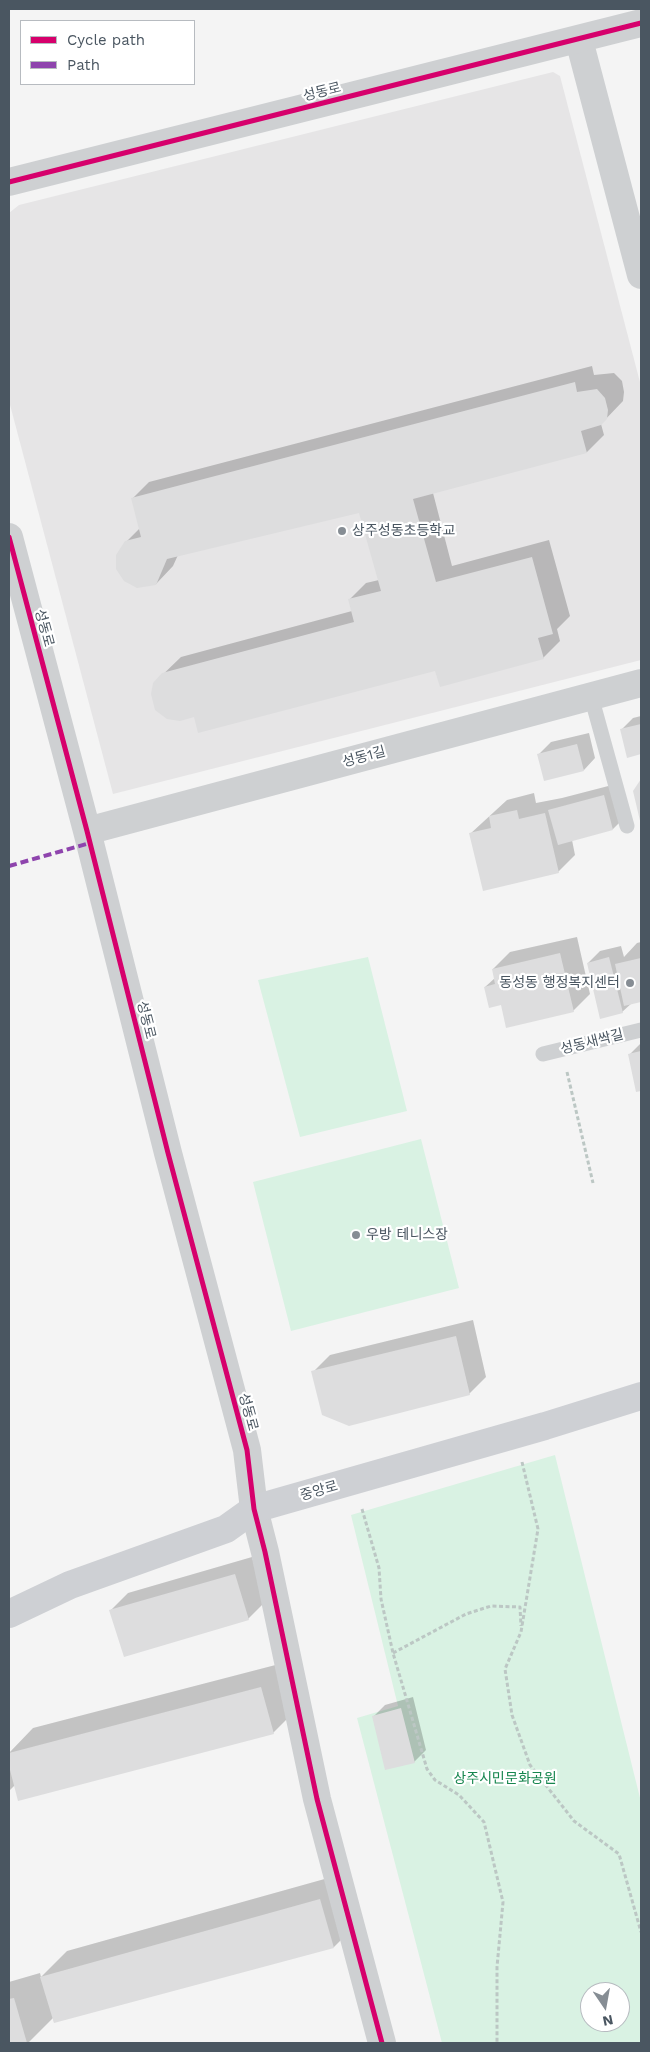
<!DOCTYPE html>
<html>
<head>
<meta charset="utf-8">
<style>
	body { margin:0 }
	#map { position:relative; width:650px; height:2052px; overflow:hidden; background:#f4f4f4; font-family:"Work Sans",sans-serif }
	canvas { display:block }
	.frame { position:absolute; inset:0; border:10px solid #4a5661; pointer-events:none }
	.legend { position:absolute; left:20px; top:20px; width:175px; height:65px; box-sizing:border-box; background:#fff; border:1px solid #b7bbc0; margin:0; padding:6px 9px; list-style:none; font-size:15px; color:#4a5661 }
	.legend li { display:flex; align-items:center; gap:10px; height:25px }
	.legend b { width:25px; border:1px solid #b7bbc0 }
	.north { position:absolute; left:580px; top:1982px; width:50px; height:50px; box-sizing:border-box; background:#fff; border:1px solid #b7bbc0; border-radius:50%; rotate:168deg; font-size:14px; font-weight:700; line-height:20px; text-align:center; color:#4a5661 }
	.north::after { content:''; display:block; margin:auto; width:18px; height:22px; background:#868d94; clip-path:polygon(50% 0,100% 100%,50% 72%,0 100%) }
</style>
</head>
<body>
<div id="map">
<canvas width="650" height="2052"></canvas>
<div class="frame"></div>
<ul class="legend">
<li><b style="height:6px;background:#d6006c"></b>Cycle path</li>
<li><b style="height:6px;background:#8e44ad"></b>Path</li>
</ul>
<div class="north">N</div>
</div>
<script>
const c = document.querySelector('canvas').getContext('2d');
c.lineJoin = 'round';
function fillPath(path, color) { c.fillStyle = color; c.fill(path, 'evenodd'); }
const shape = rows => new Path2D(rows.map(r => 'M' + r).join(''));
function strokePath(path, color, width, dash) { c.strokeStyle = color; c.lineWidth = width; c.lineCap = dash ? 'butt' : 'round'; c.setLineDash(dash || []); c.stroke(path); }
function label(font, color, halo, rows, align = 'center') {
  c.font = font + ' "Work Sans","Noto Sans KR",sans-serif'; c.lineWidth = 4.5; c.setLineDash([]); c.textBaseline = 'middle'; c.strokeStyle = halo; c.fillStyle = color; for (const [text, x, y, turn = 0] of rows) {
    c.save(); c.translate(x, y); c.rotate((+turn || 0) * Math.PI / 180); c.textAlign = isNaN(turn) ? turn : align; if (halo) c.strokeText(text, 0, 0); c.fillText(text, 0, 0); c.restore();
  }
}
fillPath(shape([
	[553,72,560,76,641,386,641,660,113,794,9,401,9,213,19,205]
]), '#e6e5e6');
fillPath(shape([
	[368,957,407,1111,300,1137,258,980],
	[421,1139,459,1288,291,1331,253,1182],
	[555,1455,641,1802,641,2043,442,2043,357,1718,398,1706,351,1515],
	[590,1992,620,1992,620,2022,590,2022]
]), '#d9f2e3');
fillPath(shape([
	[592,366,594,375,614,373,622,381,624,392,623,401,601,424,604,435,587,452,433,493,452,566,549,540,570,616,557,629,560,641,543,658,436,669,195,716,154,683,181,657,352,611,349,600,366,583,379,580,360,512,178,555,173,566,156,584,126,542,140,528,132,499,149,482],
	[641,716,641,753,628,756,621,730,633,718],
	[589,733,595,758,584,770,539,754,551,742],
	[616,784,625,817,613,829,572,840,575,855,558,872,470,834,507,800,534,793,536,803,562,798],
	[577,937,590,994,573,1011,502,1004,485,987,495,978,493,969,510,952],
	[641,942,641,1001,632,1003,622,1012,588,963,600,951,621,946,624,957,637,943],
	[641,1043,641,1089,637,1090,629,1055],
	[473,1320,486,1377,469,1394,313,1372,330,1355],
	[252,1557,265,1602,248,1619,111,1610,128,1593],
	[287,1662,299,1707,273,1733,15,1785,9,1791,9,1753,33,1728],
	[413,1697,426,1750,414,1762,373,1717,385,1705],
	[346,1873,360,1921,334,1947,54,2022,53,2018,28,2043,9,2043,9,1982,40,1973,41,1977,67,1951]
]), '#0003');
fillPath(shape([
	[575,382,577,392,597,389,605,398,608,410,607,419,601,425,581,431,587,453,413,499,436,582,532,557,553,634,538,638,544,659,440,687,435,671,198,733,194,717,180,721,167,719,155,710,151,694,153,683,162,673,354,622,348,599,381,591,359,513,167,559,156,585,137,588,124,581,116,569,116,555,125,541,141,537,131,498],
	[641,724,641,754,627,758,620,729],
	[577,744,584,771,544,781,537,754],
	[641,779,641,825,633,791],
	[604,795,613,830,558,845,548,810],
	[517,810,519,819,545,813,559,873,483,891,469,833,491,828,489,816],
	[560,953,574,1012,506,1028,501,1005,489,1008,484,987,495,984,492,969],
	[609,957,623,1013,600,1019,587,963],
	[641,958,641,1002,624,1006,615,964],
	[641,1051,641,1091,636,1092,628,1054],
	[456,1336,470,1395,349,1426,322,1415,311,1371],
	[235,1574,249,1620,124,1657,109,1610],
	[261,1687,274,1734,18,1801,9,1766,9,1753],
	[401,1708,415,1763,385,1770,372,1716],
	[320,1899,334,1948,54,2023,40,1977],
	[14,1998,27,2043,9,2043,9,1999]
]), '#ddddde');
strokePath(shape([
	[567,1072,593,1183],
	[522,1462,538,1529,521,1632,505,1669,512,1715,530,1765,574,1821,619,1854,641,1932],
	[362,1509,379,1568,381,1599,393,1653,427,1769,435,1780,459,1795,484,1822,503,1902,497,1967,497,2043],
	[393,1653,466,1614,491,1606,520,1607,521,1626]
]), '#bcc7c4', 3, [4, 2.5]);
strokePath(shape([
	[591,696,627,826],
	[543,1054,641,1030]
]), '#ced0d2', 15);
strokePath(shape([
	[579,40,641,275]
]), '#ced0d2', 28);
strokePath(shape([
	[9,182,641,23],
	[9,537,87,831,168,1153,247,1450,254,1509,265,1552,317,1799,382,2043],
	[87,831,641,683]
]), '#ced0d2', 28);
strokePath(shape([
	[9,1614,70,1585,226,1529,254,1509,545,1426,641,1396]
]), '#ced0d4', 28);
strokePath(shape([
	[9,866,90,843]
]), '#8e44ad', 4, [8, 4]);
strokePath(shape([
	[9,182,641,23],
	[9,537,87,831,168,1153,247,1450,254,1509,265,1552,317,1799,382,2043]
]), '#d6006c', 5);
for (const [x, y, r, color] of [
	[342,531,5,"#868d94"],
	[630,983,5,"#868d94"],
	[356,1235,5,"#868d94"]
]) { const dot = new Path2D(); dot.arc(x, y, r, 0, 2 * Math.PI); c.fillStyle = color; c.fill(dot); strokePath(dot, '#fff', 2); }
label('14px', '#4a5661', '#fff', [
	["성동로",322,92,-14],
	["성동로",44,628,75],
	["성동1길",364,757,-15],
	["성동로",146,1020,76],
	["성동새싹길",592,1042,-14],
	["성동로",248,1412,75],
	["중앙로",319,1491,-16]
]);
label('14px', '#4a5661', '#fff', [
	["상주성동초등학교",352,531],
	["동성동 행정복지센터",620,983,"right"],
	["우방 테니스장",366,1235]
], 'left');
label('14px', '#17864f', '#fff', [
	["상주시민문화공원",505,1779]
]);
</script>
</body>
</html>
